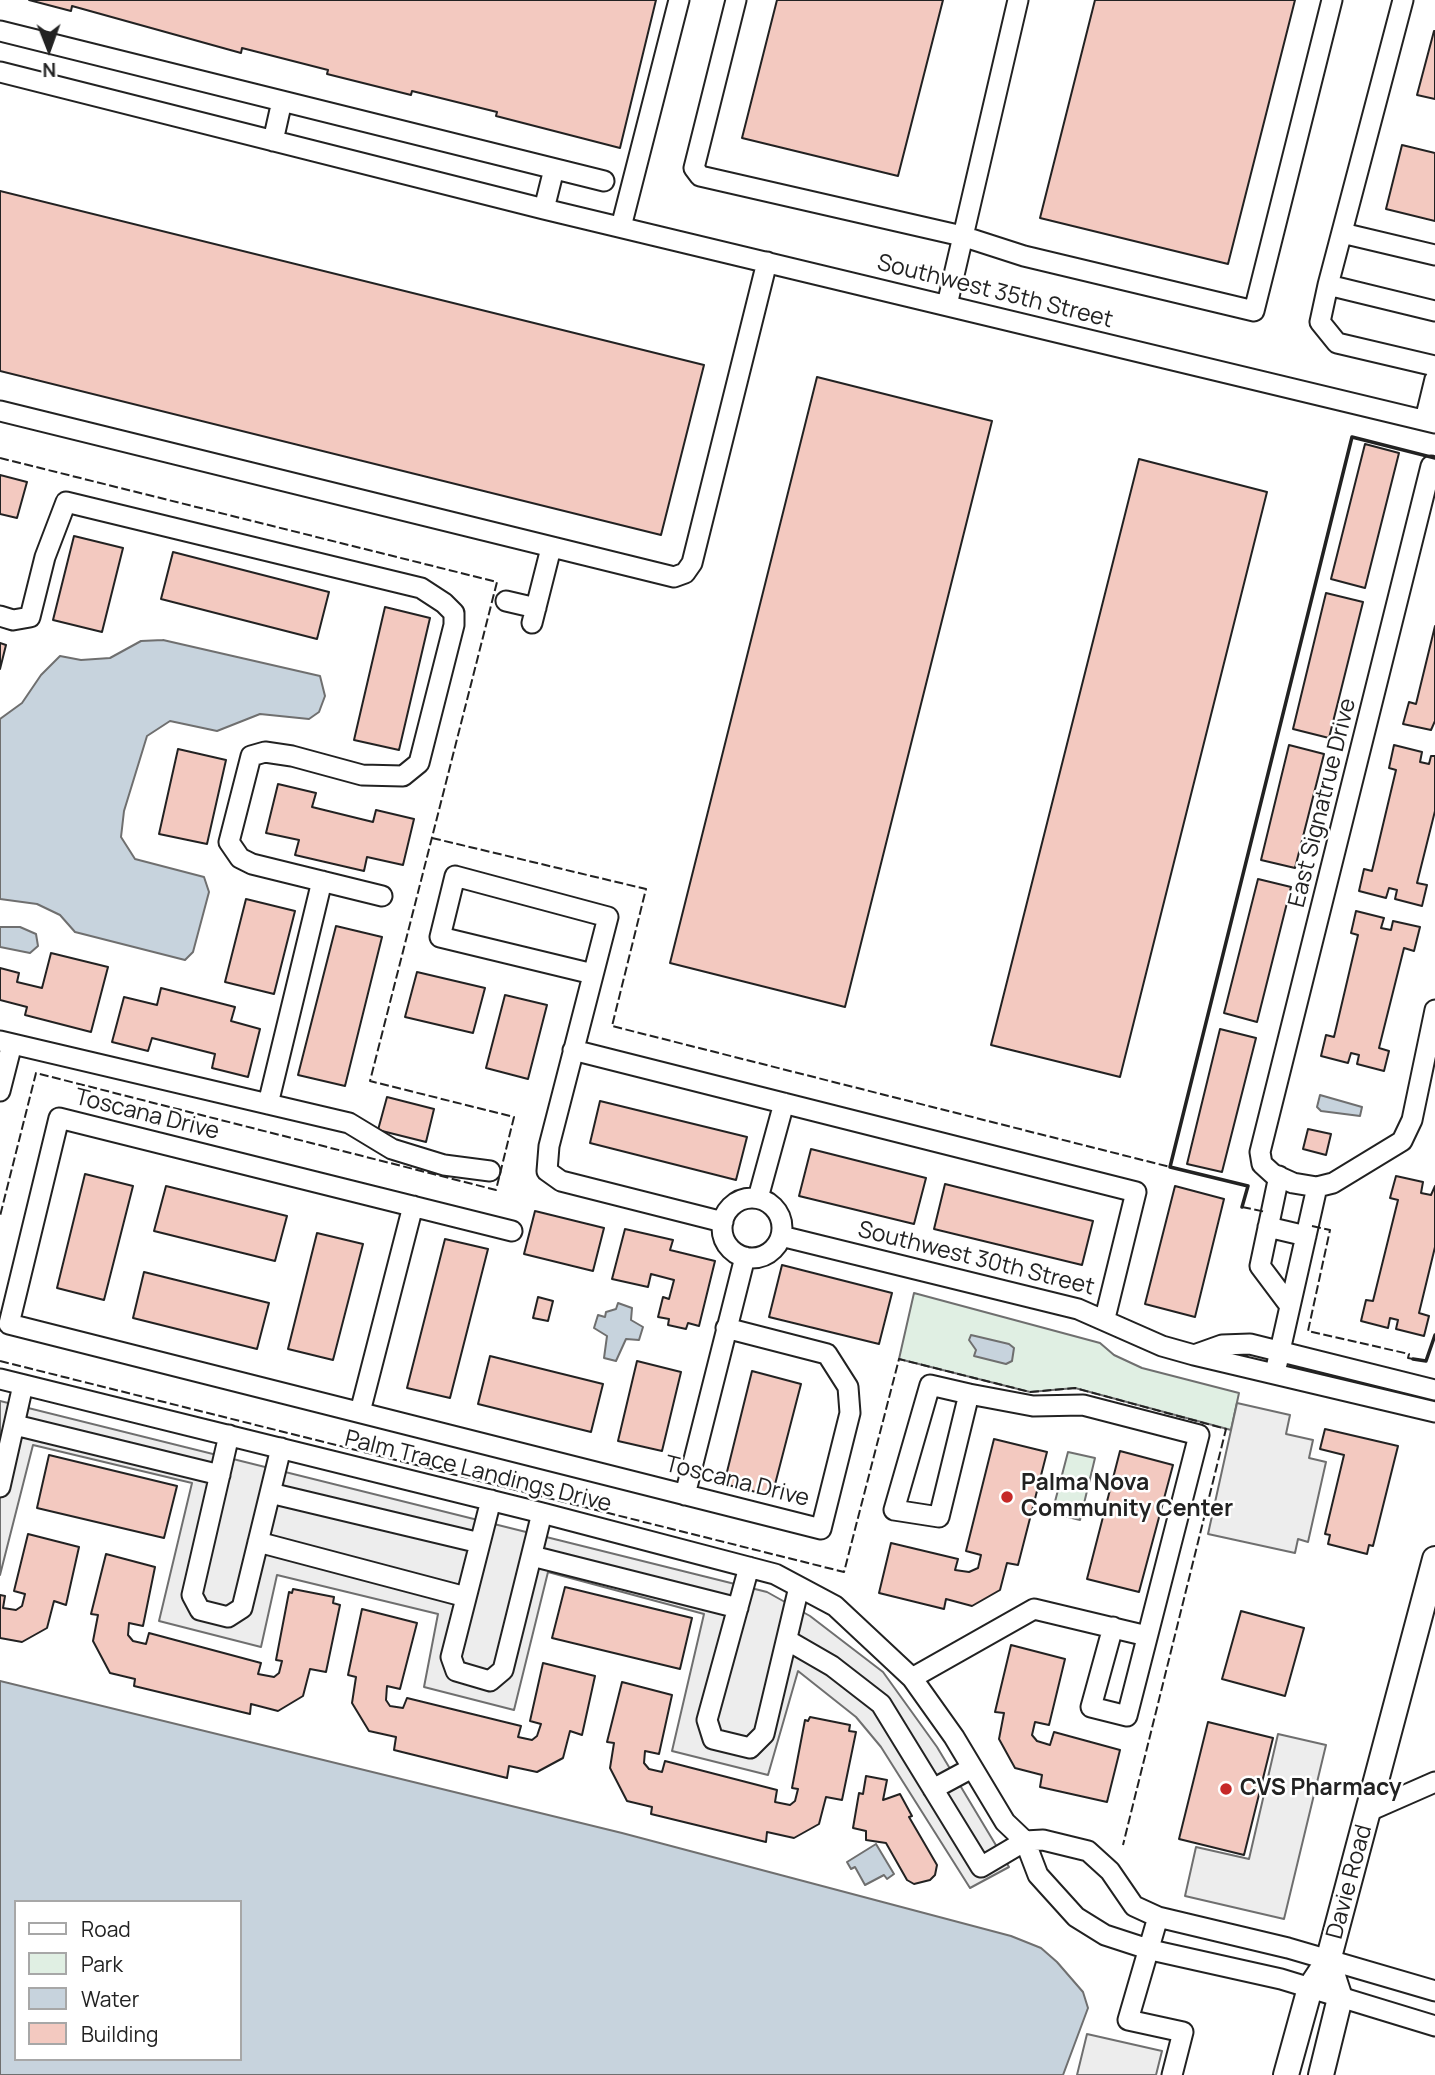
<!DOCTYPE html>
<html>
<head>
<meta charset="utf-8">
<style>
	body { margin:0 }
	#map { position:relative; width:1435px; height:2075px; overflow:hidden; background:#fff; font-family:Manrope,sans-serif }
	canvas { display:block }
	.legend { position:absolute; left:14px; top:1900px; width:228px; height:161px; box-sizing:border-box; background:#fff; border:2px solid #a7a7a7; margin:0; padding:9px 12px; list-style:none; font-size:21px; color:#222 }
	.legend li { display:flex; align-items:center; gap:14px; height:35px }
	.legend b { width:35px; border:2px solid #a7a7a7 }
	.north { position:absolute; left:14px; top:14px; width:70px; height:70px; -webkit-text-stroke:5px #fff; paint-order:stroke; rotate:179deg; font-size:19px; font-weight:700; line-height:28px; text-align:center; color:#222 }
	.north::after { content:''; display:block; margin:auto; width:24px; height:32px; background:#222; clip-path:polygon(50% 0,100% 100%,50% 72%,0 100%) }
</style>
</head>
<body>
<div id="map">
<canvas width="1435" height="2075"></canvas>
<ul class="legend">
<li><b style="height:9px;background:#fff"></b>Road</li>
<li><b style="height:19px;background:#e0efe3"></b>Park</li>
<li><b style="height:19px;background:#c7d3dd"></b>Water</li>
<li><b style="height:19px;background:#f3c9c0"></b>Building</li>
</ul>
<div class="north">N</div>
</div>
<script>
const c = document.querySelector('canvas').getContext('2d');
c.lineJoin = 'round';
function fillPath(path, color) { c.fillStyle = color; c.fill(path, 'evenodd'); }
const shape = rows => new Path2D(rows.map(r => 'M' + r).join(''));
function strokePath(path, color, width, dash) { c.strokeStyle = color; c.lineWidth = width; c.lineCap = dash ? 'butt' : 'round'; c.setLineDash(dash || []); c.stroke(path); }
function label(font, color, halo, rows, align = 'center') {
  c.font = font + ' Manrope,sans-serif'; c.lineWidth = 5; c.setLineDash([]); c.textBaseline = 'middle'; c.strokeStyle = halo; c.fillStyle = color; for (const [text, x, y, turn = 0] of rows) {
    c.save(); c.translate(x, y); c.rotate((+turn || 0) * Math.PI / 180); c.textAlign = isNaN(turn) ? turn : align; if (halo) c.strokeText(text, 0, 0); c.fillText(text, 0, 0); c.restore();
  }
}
const green = shape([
	[914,1293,1100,1343,1114,1355,1142,1368,1239,1393,1231,1430,1075,1388,1030,1392,899,1359,914,1293],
	[1068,1452,1095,1458,1080,1520,1052,1513,1068,1452]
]);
fillPath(green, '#e0efe3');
strokePath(green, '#6f6f6f', 2);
const parking = shape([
	[0,1401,767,1592,810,1616,883,1672,937,1747,1009,1867,970,1888,881,1747,856,1717,798,1671,768,1775,672,1751,704,1614,548,1572,514,1710,424,1687,438,1614,277,1575,261,1647,159,1621,192,1483,33,1445,0,1575,0,1401],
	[1237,1403,1290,1415,1286,1434,1313,1440,1309,1458,1326,1462,1308,1542,1298,1539,1295,1553,1208,1534,1237,1403],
	[1278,1734,1326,1745,1284,1919,1185,1896,1196,1847,1249,1859,1278,1734],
	[1087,2034,1162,2051,1156,2075,1077,2075,1087,2034]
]);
fillPath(parking, '#ededed');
strokePath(parking, '#6f6f6f', 2);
const water = shape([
	[163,640,320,676,325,696,319,712,309,719,260,714,217,731,170,721,147,736,124,811,121,837,135,859,204,877,209,892,193,952,185,960,75,932,60,915,37,904,0,899,0,719,22,703,41,675,60,656,81,660,110,658,141,641,163,640],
	[0,927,20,927,36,934,38,946,30,953,0,947,0,927],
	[1320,1095,1362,1107,1360,1116,1321,1111,1317,1107,1320,1095],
	[618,1303,632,1308,631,1320,643,1327,639,1340,626,1339,616,1361,604,1358,607,1336,594,1328,598,1315,605,1317,606,1312,616,1309,618,1303],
	[971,1335,1009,1344,1014,1348,1012,1361,1006,1364,974,1356,976,1350,969,1340,971,1335],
	[0,1681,622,1833,1011,1936,1041,1948,1057,1962,1083,1992,1088,2008,1063,2075,0,2075,0,1681],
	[16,1902,240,1902,240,2059,16,2059,16,1902],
	[876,1844,894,1874,887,1879,884,1875,865,1885,855,1867,851,1869,847,1862,876,1844]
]);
fillPath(water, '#c7d3dd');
strokePath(water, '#6f6f6f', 2);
const building = shape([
	[29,0,656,0,620,148,496,116,497,112,412,91,411,95,327,74,328,70,242,48,241,53,72,6,71,11,29,0],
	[777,0,943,0,898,176,742,138,777,0],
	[1095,0,1295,0,1228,264,1040,218,1095,0],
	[1434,31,1435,31,1435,99,1417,95,1434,31],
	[1402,145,1435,153,1435,221,1386,209,1402,145],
	[0,191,704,365,661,535,0,371,0,191],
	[817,377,992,421,845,1007,670,963,817,377],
	[1365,444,1399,453,1365,588,1331,579,1365,444],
	[1139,459,1267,492,1120,1077,991,1045,1139,459],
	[0,475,27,482,17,518,0,514,0,475],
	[74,536,123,548,102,632,53,620,74,536],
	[173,552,329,592,317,639,161,599,173,552],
	[1326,593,1363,602,1329,738,1293,729,1326,593],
	[385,607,430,618,399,750,354,740,385,607],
	[1435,626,1435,721,1431,730,1403,724,1409,702,1416,704,1435,626],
	[0,643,6,645,0,669,0,643],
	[1289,745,1324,754,1295,868,1261,860,1289,745],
	[1394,745,1422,752,1420,762,1429,764,1431,756,1435,756,1435,811,1417,883,1427,885,1422,906,1395,899,1397,890,1389,888,1386,898,1359,891,1364,869,1372,871,1396,770,1389,768,1394,745],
	[178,749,226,760,207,844,159,834,178,749],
	[278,784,316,793,312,807,373,822,376,810,414,819,403,865,367,857,364,871,295,855,299,840,266,833,278,784],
	[1258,879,1291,887,1257,1022,1224,1013,1258,879],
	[246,899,295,911,274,994,225,982,246,899],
	[1356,911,1384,918,1381,928,1391,930,1393,921,1420,927,1414,951,1404,948,1379,1048,1389,1051,1384,1071,1357,1064,1359,1055,1351,1053,1348,1063,1321,1056,1326,1035,1334,1037,1358,935,1351,933,1356,911],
	[336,926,382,937,345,1086,298,1075,336,926],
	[51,953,108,967,91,1032,25,1015,27,1007,0,1000,0,968,19,973,17,982,42,988,51,953],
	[417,972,485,988,473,1033,405,1017,417,972],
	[161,988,235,1007,231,1021,260,1029,248,1077,212,1068,215,1054,152,1038,148,1051,112,1042,124,997,157,1005,161,988],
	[505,995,547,1005,528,1079,486,1068,505,995],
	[1220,1029,1256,1038,1222,1172,1187,1164,1220,1029],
	[387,1097,434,1109,426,1142,378,1130,387,1097],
	[600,1101,747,1137,736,1180,590,1143,600,1101],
	[1308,1129,1331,1134,1326,1155,1303,1149,1308,1129],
	[811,1149,926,1178,914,1224,799,1196,811,1149],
	[85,1174,133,1186,104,1300,57,1288,85,1174],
	[1396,1176,1423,1182,1421,1193,1431,1195,1435,1186,1435,1247,1419,1313,1429,1316,1424,1336,1396,1329,1398,1320,1390,1318,1388,1328,1361,1321,1366,1300,1373,1301,1398,1200,1390,1198,1396,1176],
	[945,1184,1093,1221,1082,1265,934,1229,945,1184],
	[166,1186,287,1216,275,1261,154,1231,166,1186],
	[1175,1186,1224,1199,1195,1317,1145,1304,1175,1186],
	[535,1211,604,1228,593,1271,524,1254,535,1211],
	[625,1229,673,1240,670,1250,715,1261,699,1326,688,1323,686,1329,668,1325,669,1319,658,1317,663,1297,669,1299,674,1280,651,1274,648,1287,612,1279,625,1229],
	[317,1233,363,1244,333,1360,288,1349,317,1233],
	[445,1239,488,1249,450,1398,407,1388,445,1239],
	[782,1265,892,1293,879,1344,769,1317,782,1265],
	[144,1272,269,1303,257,1349,133,1318,144,1272],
	[538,1297,553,1301,548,1321,533,1318,538,1297],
	[490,1356,603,1384,591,1432,478,1404,490,1356],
	[637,1361,681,1372,662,1451,618,1441,637,1361],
	[752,1371,801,1384,772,1496,724,1484,752,1371],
	[1325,1429,1398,1446,1373,1546,1369,1545,1367,1554,1328,1544,1330,1535,1325,1534,1344,1455,1320,1449,1325,1429],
	[994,1439,1047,1452,1018,1565,1007,1563,1000,1590,972,1606,946,1599,944,1609,879,1593,891,1543,958,1559,955,1570,969,1572,978,1568,981,1555,966,1551,994,1439],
	[1120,1451,1173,1465,1139,1592,1087,1579,1120,1451],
	[49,1455,177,1486,164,1538,37,1508,49,1455],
	[28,1534,79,1547,66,1605,54,1601,47,1628,22,1642,0,1638,0,1595,5,1596,3,1608,16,1610,22,1606,25,1594,14,1591,28,1534],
	[106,1554,155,1567,143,1626,129,1623,128,1635,133,1641,146,1644,149,1633,261,1663,258,1674,274,1677,279,1673,282,1661,276,1660,289,1592,292,1593,293,1589,334,1597,333,1603,340,1605,326,1672,310,1669,303,1696,278,1711,251,1704,250,1714,134,1686,135,1679,110,1673,93,1641,98,1615,91,1614,106,1554],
	[565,1587,692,1618,680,1669,552,1638,565,1587],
	[362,1609,417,1623,400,1689,387,1686,386,1700,390,1706,403,1708,407,1698,521,1726,518,1737,532,1740,537,1736,541,1724,530,1721,543,1663,595,1676,582,1735,570,1731,563,1758,537,1772,509,1766,507,1778,394,1750,396,1737,369,1731,352,1703,356,1677,348,1675,362,1609],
	[1241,1611,1304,1628,1285,1696,1222,1679,1241,1611],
	[1011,1645,1065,1659,1049,1725,1035,1722,1032,1735,1037,1741,1050,1745,1054,1732,1120,1750,1107,1802,1040,1787,1042,1775,1015,1768,999,1739,1004,1713,995,1712,1011,1645],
	[622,1682,672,1695,659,1754,645,1751,644,1763,649,1769,662,1772,665,1761,777,1790,775,1802,790,1805,795,1801,798,1789,792,1788,805,1720,808,1721,810,1717,850,1725,849,1731,856,1732,842,1800,826,1797,819,1824,794,1838,767,1832,766,1842,651,1814,652,1807,627,1801,610,1768,614,1743,607,1742,622,1682],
	[1208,1722,1273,1738,1244,1855,1179,1839,1208,1722],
	[866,1776,887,1780,883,1800,900,1794,912,1816,909,1817,937,1865,935,1875,930,1880,914,1884,907,1880,886,1843,866,1840,866,1831,853,1828,859,1793,863,1794,866,1776]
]);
fillPath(building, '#f3c9c0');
strokePath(building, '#222', 2);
const minor = shape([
	[736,0,694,168,700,176,962,236,1024,256,1254,311,1332,0],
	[0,31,604,181],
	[0,72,544,209,1435,423],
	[273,141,282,101],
	[544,209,554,169],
	[621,227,679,0],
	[1342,233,1435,255],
	[1328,285,1403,0],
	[947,305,1018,0],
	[1435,311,1328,285,1320,322,1337,343,1435,366],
	[0,411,674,577,685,573,692,563,767,262],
	[1425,420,1435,379],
	[1431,466,1260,1152,1262,1164,1273,1174,1293,1183,1317,1187,1333,1183,1402,1141,1412,1120,1435,1010],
	[506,601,536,608],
	[0,616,13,620,30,617,45,557,66,502,421,588,444,603,454,613,454,625,419,763,403,776,362,775,292,756,265,752,251,756,229,842,240,858,252,864,382,896],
	[532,623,551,548],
	[593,974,440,937,455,876,608,917,549,1146,547,1171,561,1181,723,1222],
	[0,1041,349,1123,392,1149,444,1165,490,1171],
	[573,1050,1136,1192,1105,1318],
	[0,1091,12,1044],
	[268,1104,322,881],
	[1279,1176,1260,1266,1290,1306],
	[758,1198,784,1103],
	'722 1228a30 30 0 1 1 60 0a30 30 0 1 1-60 0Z',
	[1268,1227,1306,1236],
	[512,1231,59,1118,9,1324,821,1529,850,1413,848,1387,827,1354,726,1328],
	[781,1236,1078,1309,1162,1346,1194,1355,1435,1412],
	[1194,1355,1222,1345,1250,1344,1435,1390],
	[1277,1364,1317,1187],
	[0,1379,542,1513,775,1574,835,1606,912,1678,954,1737,1005,1822,1025,1841,1038,1875,1076,1917,1105,1935,1151,1950,1281,1979,1435,2026],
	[969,1394,930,1385,894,1510,939,1517,969,1394,1033,1406,1083,1405,1199,1435,1127,1716,1091,1707,1113,1627],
	[360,1412,413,1206],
	[15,1425,220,1475],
	[229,1435,192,1595,200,1610,228,1617,242,1608,281,1448],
	[0,1487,23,1385],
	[270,1493,480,1543],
	[685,1495,745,1257],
	[491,1500,451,1657,456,1671,490,1681,503,1670,542,1513],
	[258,1542,466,1597],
	[532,1556,738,1608],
	[749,1567,707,1720,713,1739,750,1748,764,1734,799,1587],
	[787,1640,832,1666,881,1704,981,1867,1025,1841,1043,1840,1088,1851,1110,1871,1134,1906,1158,1917,1288,1948,1435,1991],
	[912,1678,1034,1609,1147,1636],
	[933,1789,972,1768],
	[1369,1811,1435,1782],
	[1158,1917,1128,2020,1183,2032,1172,2075]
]);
const major = shape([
	[1286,2075,1310,1988,1328,1961,1435,1559],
	[1321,2075,1340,1998,1328,1961]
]);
strokePath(minor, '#222', 23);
strokePath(major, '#222', 28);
strokePath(minor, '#fff', 19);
strokePath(major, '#fff', 24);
strokePath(shape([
	[0,458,497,582,370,1081,514,1117,496,1190,36,1073,0,1216],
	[432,838,646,889,612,1026,1170,1167],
	[1242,1207,1266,1212],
	[1312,1226,1330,1230,1308,1331,1409,1354,1408,1358,1413,1359],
	[0,1361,844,1572,899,1359,1030,1392,1075,1388,1226,1429,1123,1845]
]), '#222', 2, [9, 3.5]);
strokePath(shape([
	[1242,1207,1248,1186,1170,1167,1352,437,1435,458],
	[1413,1359,1426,1361,1435,1335]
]), '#222', 3.5);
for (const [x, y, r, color] of [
	[1007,1497,7,"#c62828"],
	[1226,1789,7,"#c62828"]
]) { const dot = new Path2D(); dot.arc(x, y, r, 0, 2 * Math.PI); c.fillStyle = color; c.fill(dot); strokePath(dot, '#fff', 2.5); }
label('23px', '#222', '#fff', [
	["Southwest 35th Street",995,292,14],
	["East Signatrue Drive",1323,803,-76],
	["Toscana Drive",147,1115,14],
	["Southwest 30th Street",976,1259,14],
	["Palm Trace Landings Drive",478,1472,14],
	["Toscana Drive",737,1482,14],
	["Davie Road",1350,1882,-75]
]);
label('bold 23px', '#222', '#fff', [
	["Palma Nova",1021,1484],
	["Community Center",1021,1510],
	["CVS Pharmacy",1240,1789]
], 'left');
</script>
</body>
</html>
